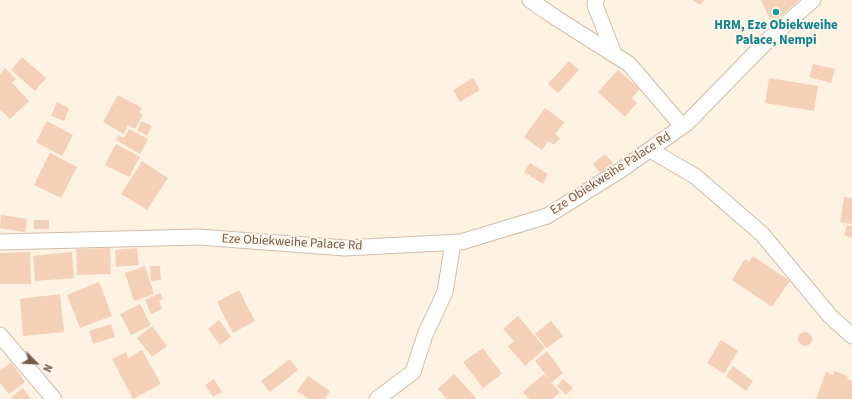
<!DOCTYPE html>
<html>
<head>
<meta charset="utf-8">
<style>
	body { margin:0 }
	#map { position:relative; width:852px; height:399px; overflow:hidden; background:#fef3e3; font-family:"Source Sans 3",sans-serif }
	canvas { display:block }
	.north { position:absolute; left:16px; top:343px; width:40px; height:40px; -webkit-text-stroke:3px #fff7eb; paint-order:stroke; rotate:114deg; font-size:11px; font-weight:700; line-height:16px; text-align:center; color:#785847 }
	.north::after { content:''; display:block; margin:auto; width:14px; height:18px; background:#785847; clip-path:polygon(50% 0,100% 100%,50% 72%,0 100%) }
</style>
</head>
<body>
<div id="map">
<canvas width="852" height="399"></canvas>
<div class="north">N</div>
</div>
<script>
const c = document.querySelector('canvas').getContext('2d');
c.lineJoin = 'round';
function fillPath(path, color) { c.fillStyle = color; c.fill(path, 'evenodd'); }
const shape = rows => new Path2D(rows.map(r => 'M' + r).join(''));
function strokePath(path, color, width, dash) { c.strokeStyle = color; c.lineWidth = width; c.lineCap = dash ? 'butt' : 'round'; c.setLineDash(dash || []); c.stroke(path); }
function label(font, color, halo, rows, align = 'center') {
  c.font = font + ' "Source Sans 3",sans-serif'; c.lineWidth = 4; c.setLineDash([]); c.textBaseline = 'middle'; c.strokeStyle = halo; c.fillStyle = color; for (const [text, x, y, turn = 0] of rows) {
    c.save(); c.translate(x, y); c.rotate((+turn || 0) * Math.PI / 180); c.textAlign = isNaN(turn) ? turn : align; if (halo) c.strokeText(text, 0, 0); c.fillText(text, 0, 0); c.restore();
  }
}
fillPath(shape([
	[693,0,704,0,700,5],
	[761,0,799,0,772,24],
	[22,57,46,78,35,91,11,70],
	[569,61,579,70,558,93,548,84],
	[813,64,835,69,831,83,809,77],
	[5,68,16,79,12,83,29,101,10,119,0,109,0,74],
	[618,70,640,89,632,98,637,103,625,117,598,92],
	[473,78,480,90,460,102,453,90],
	[769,78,818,86,814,111,765,103],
	[118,95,142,108,139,112,143,115,135,129,128,125,124,134,103,122],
	[57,102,69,108,64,121,51,116],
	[545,108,564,122,555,134,560,138,554,145,548,141,542,150,524,137],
	[47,121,73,135,62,156,36,142],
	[142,121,152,126,147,136,137,130],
	[129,129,148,139,140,154,116,140,118,135,124,138],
	[116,144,140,157,129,177,105,165],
	[50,153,77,167,61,198,34,185],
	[605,154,613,163,601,174,593,164],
	[142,161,168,178,147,210,121,194],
	[530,163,548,174,543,184,524,172],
	[844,197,852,198,852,224,840,222],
	[1,215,27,219,25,232,0,228],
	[34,220,49,220,49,229,34,229],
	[847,225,852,226,852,238,844,235],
	[110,248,111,274,77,275,76,249],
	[137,248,139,265,116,267,115,250],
	[30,252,31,284,0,284,0,253],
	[72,252,74,278,35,281,33,256],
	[753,256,790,281,772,307,732,280,745,259,749,262],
	[145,266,154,294,134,301,125,273],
	[150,266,160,266,161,280,151,281],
	[99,282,112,316,80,328,67,295],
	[239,290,255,321,233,333,217,302],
	[160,293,163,299,159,301,162,309,151,314,145,300],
	[60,294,64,332,23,336,20,299],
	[140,304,151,325,131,335,120,314],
	[518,316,545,348,525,366,508,346,514,341,503,329],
	[219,320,231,337,220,345,208,329],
	[551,321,563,336,547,348,535,334],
	[111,324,115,337,93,344,89,331],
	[152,326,167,346,152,357,137,338],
	'798 339a7 7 0 1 1 14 0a7 7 0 1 1-14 0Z',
	[721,340,738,351,724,374,707,363],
	[483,348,502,374,483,388,463,362],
	[142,350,161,384,133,399,112,359,126,352,128,358],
	[547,351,563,373,551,383,560,392,552,399,529,399,523,392,544,374,549,379,535,361],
	[290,359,298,370,270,392,261,381],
	[11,362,25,382,9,394,0,383,0,371],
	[733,366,753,381,746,391,726,376],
	[834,371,848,376,847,379,852,381,852,399,816,399,826,372,833,375],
	[454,374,477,399,447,399,438,389],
	[308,376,330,391,325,399,309,399,297,391],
	[214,379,222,392,213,397,205,385],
	[563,379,573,388,566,395,557,386],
	[23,388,31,399,13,399,11,397]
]), '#f5d0b8');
const minor = shape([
	[530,0,556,18,629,64,682,126],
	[596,0,595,5,614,54],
	[650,150,695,176,762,234,830,316,852,336],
	[0,242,199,237,345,248,461,242,547,216,621,170,687,123,769,39,813,0],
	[0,335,54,399],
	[377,399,413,372,425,335,445,292,453,243]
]);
strokePath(minor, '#d2bcab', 17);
strokePath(minor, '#fff', 15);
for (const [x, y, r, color] of [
	[776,12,4,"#0f9aa8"]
]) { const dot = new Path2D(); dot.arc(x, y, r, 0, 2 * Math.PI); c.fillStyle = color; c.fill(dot); strokePath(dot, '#fff7eb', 1.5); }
label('bold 13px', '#0d838f', '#fff7eb', [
	["HRM, Eze Obiekweihe",776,26],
	["Palace, Nempi",776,41]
]);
label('13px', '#785847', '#fff7eb', [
	["Eze Obiekweihe Palace Rd",611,174,-33],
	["Eze Obiekweihe Palace Rd",292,243,3]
]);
</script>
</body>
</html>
